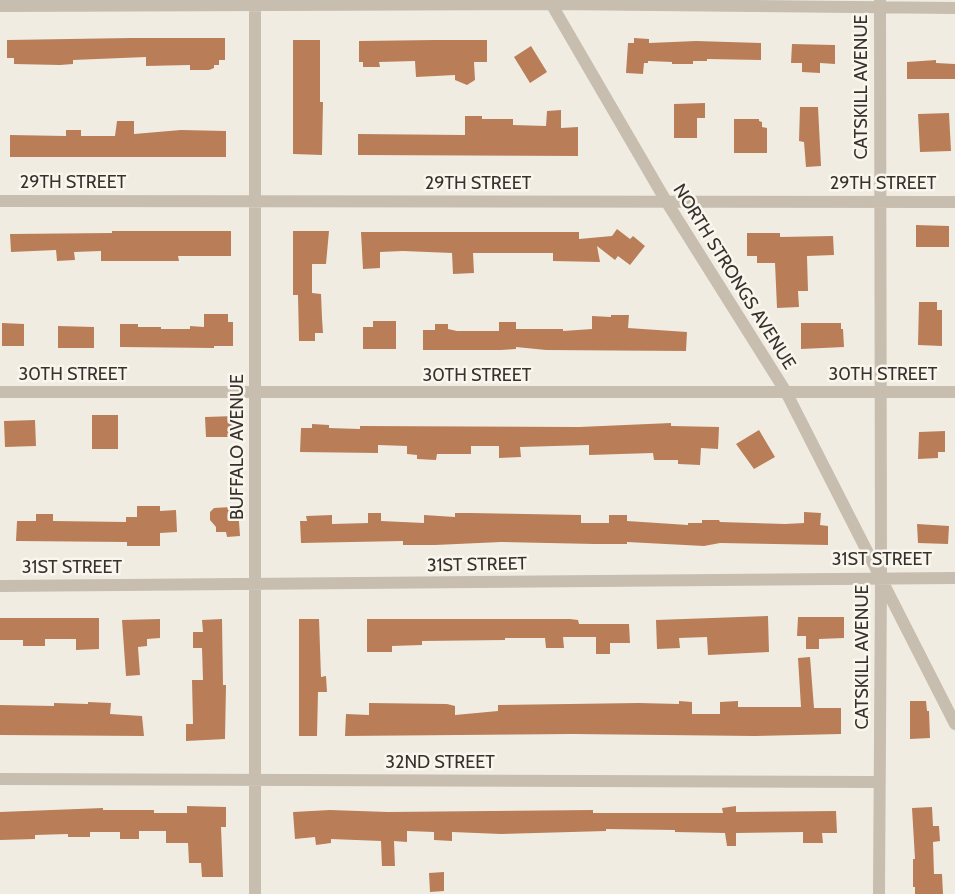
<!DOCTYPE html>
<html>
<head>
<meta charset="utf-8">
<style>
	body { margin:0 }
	canvas { display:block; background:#f1ece2 }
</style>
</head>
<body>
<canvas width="955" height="894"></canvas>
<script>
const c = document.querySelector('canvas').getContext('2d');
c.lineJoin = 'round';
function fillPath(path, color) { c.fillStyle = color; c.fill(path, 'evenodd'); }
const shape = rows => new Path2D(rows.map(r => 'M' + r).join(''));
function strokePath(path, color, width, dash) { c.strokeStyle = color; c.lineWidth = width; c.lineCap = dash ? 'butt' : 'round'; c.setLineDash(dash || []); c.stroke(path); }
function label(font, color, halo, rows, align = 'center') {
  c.font = font + ' Cabin,sans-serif'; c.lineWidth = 5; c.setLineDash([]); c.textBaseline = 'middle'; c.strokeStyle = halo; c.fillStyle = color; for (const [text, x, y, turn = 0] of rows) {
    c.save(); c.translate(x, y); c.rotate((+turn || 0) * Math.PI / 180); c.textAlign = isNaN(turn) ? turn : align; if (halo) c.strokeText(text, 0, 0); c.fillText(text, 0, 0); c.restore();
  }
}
fillPath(shape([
	[131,38,225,38,225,60,219,60,219,65,214,65,214,68,209,70,190,70,190,65,146,66,146,57,73,60,73,64,60,65,14,64,14,58,7,58,7,40],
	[634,38,649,39,649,43,696,41,761,43,761,60,707,59,707,61,693,61,693,64,672,64,672,62,648,61,648,63,644,63,643,74,626,73,628,43,634,43],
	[293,40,320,40,320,102,323,102,322,155,293,154],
	[435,40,487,40,487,62,474,62,475,80,467,85,455,80,455,75,416,77,415,61,379,62,380,67,363,67,363,62,359,62,359,41],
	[792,44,835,45,835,64,820,63,820,73,802,72,802,63,791,63],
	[531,46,547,72,530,83,514,57],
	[936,60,936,63,955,64,955,79,907,79,907,62],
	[705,103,705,118,697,118,697,138,674,138,674,104],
	[800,107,818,107,821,166,806,167,804,142,799,141],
	[561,110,561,128,578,127,578,156,358,155,358,134,465,135,465,116,482,116,482,119,513,119,513,125,546,126,547,111],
	[949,113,951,151,920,152,918,114],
	[734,119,759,119,759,121,762,122,762,127,767,128,767,153,734,153],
	[117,121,134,121,134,134,181,130,226,131,226,157,10,157,10,135,66,136,66,130,81,130,81,136,115,136],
	[916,225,949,226,949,247,916,247],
	[617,229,630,239,633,236,645,246,630,265,618,256,615,260,597,246,600,262,553,261,553,253,473,253,474,273,453,274,452,253,403,251,380,252,380,268,363,269,361,232,579,232,579,239,612,236],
	[112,231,231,231,231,256,178,256,179,261,101,261,101,251,74,252,75,260,57,261,56,250,11,252,10,234,112,233],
	[293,231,329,231,326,264,312,264,312,293,321,294,322,318,323,333,315,333,315,341,299,341,298,295,293,295],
	[747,233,780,233,780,237,833,236,834,255,807,256,808,291,798,291,799,307,777,308,775,263,757,263,757,256,747,256],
	[919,302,937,302,937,310,942,310,942,346,918,345],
	[204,314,228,314,228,322,233,322,233,346,214,346,214,348,120,347,120,324,138,324,138,327,161,327,161,329,190,329,190,326,204,327],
	[611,315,629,315,628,328,687,332,686,351,546,350,516,347,516,349,501,350,423,350,423,330,435,330,435,324,448,324,448,329,457,331,499,331,499,322,516,322,516,329,563,329,563,331,592,329,592,316,611,317],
	[373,321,396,321,396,349,363,349,363,327,373,327],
	[2,323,24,324,24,346,2,346],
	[801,323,841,323,841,329,843,329,844,347,801,349],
	[58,326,94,327,94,348,58,348],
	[92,415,118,415,118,449,92,449],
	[236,416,237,437,206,437,205,417],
	[35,420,36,446,5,447,4,421],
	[671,423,671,426,719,427,718,449,701,448,700,465,678,464,678,460,654,460,653,453,589,455,589,445,520,447,521,457,499,458,499,446,471,446,471,454,437,454,436,460,417,459,417,455,407,454,407,446,378,445,378,453,300,452,301,428,312,428,312,424,329,425,329,428,360,429,360,426,579,427],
	[759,430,775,457,754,469,736,444],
	[945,431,945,452,938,452,938,458,918,459,919,432],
	[137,506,160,506,160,511,176,510,177,532,160,533,160,546,127,546,127,542,16,541,17,521,36,521,36,514,53,514,53,521,126,522,126,517,137,517],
	[231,507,238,507,240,536,227,537,226,532,216,532,216,527,210,520,210,512,214,508],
	[804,512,821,513,820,525,828,526,828,545,720,543,704,546,627,542,627,544,595,544,501,542,435,545,403,545,403,541,301,543,300,521,307,521,306,516,332,515,332,524,368,523,368,513,381,513,381,521,424,523,424,515,455,517,455,513,470,513,581,515,581,523,609,523,609,515,627,515,627,521,688,525,688,523,702,523,702,520,719,520,720,522,785,524,804,523],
	[917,524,949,526,948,544,918,543],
	[768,616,769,652,708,655,707,637,679,638,680,648,657,649,656,620],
	[798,617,844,617,844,638,819,639,819,649,806,649,806,636,797,636],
	[0,618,99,618,99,649,76,650,76,639,45,639,45,646,23,646,23,640,0,640],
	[160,619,160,638,147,639,147,646,138,647,140,675,126,676,122,620],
	[222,619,223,685,226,685,225,739,186,741,186,724,193,724,192,680,203,680,202,648,193,648,193,632,203,632,202,620],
	[299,619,319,619,321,677,326,676,327,692,318,692,317,736,299,736],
	[367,619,570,619,578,620,579,624,629,624,630,643,610,643,610,654,596,654,596,637,563,637,564,648,546,648,545,638,505,638,505,640,422,641,422,645,392,646,392,652,367,652],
	[810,657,814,708,841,708,841,734,755,736,572,734,345,736,346,714,369,715,369,703,447,704,455,706,455,715,498,711,498,705,639,703,679,704,679,701,692,702,692,714,720,714,720,702,738,701,738,707,801,707,798,658],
	[910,701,926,701,927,711,929,711,930,738,910,739],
	[88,702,111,703,110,714,142,716,144,736,0,735,0,705,54,706,54,703,88,704],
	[187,806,226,807,226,827,221,827,223,877,202,877,201,863,189,863,188,843,166,843,166,831,139,831,139,839,120,839,120,832,90,832,90,837,68,837,68,834,35,835,35,839,0,840,0,812,103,808,103,810,154,810,154,813,187,813],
	[736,806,736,812,836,811,837,833,822,833,823,843,803,843,803,832,736,833,736,846,727,846,725,833,675,832,675,830,606,829,606,831,501,834,452,832,452,841,434,840,434,832,407,831,407,842,394,841,395,866,382,866,381,841,331,839,331,843,316,845,315,837,295,839,293,812,330,810,388,812,593,810,593,813,723,813,722,808],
	[932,807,933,826,939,826,940,841,933,842,934,874,942,874,943,894,915,894,915,887,913,887,913,859,915,859,912,808],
	[444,872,444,891,430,892,429,873]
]), '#b97e58');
strokePath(shape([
	[549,0,666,201,786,392,955,724],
	[0,6,552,4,955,8],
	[0,201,955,202],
	[0,392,955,392],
	[0,586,955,578],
	[0,779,879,782],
	[255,894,255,0],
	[879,894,881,577,880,0]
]), '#c8beaf', 12);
label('18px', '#38312c', '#f9f6ee', [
	["CATSKILL AVENUE",862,87,-90],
	["29TH STREET",73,183],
	["29TH STREET",478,184],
	["29TH STREET",883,184],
	["NORTH STRONGS AVENUE",734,277,58],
	["30TH STREET",73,375],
	["30TH STREET",883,375],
	["30TH STREET",477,376],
	["BUFFALO AVENUE",238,447,-90],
	["31ST STREET",882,560],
	["31ST STREET",477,565,-1],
	["31ST STREET",72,568],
	["CATSKILL AVENUE",863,657,-90],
	["32ND STREET",440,763]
]);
</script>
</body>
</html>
